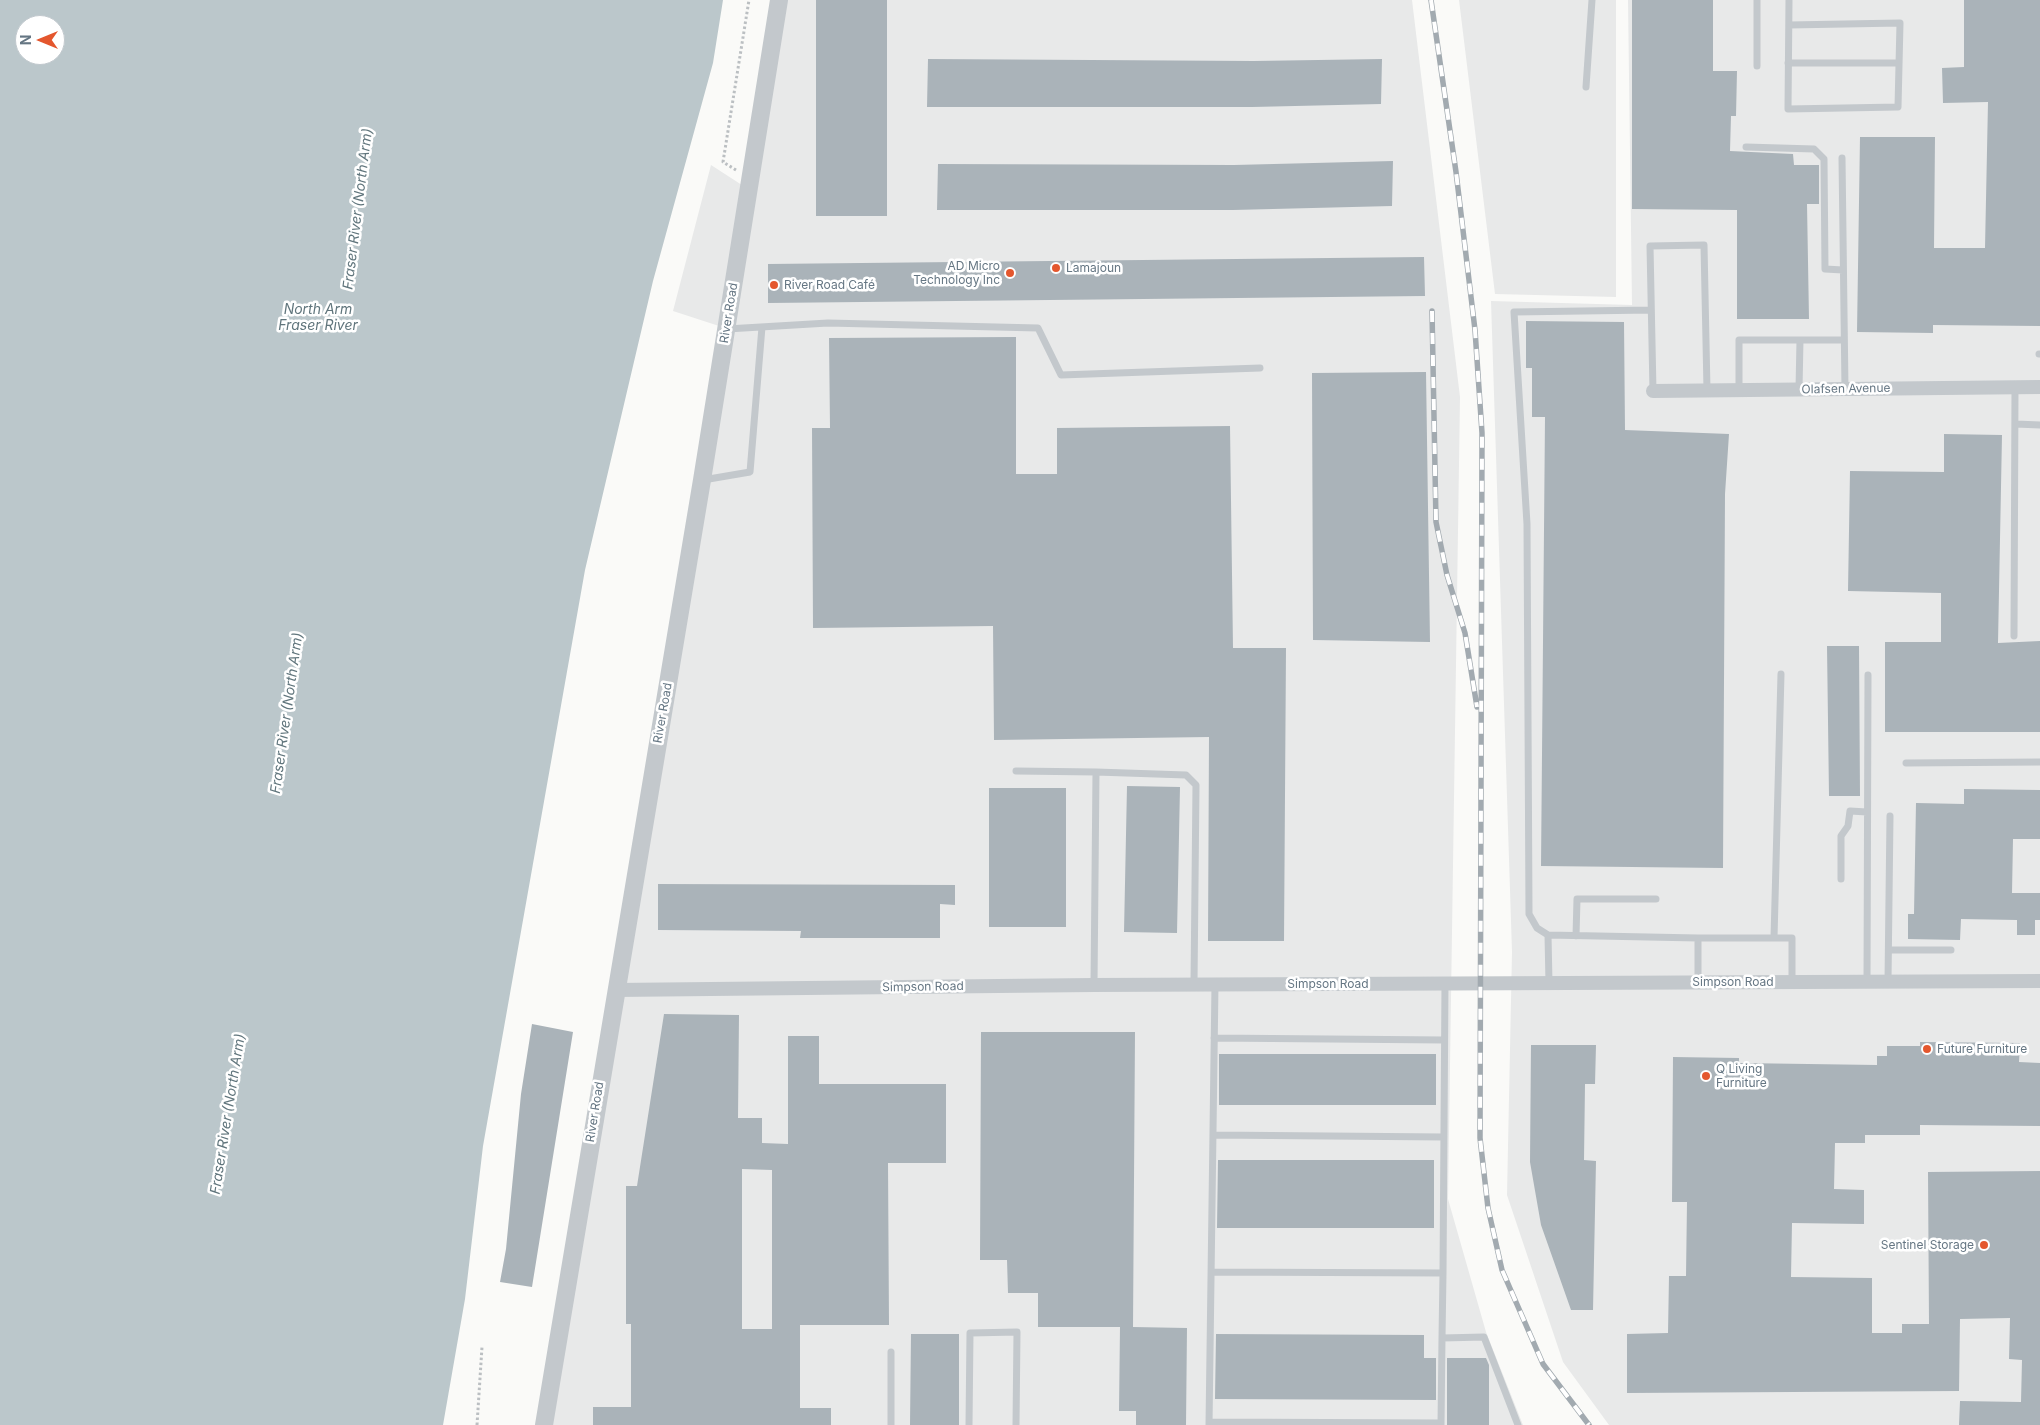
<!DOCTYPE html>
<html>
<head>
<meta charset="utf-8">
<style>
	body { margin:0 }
	#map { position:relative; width:2040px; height:1425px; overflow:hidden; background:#fafaf8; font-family:Inter,sans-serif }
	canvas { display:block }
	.north { position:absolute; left:15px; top:15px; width:50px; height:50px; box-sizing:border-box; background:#fff; border:1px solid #c1c8cd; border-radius:50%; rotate:270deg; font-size:14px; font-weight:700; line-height:20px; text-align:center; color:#657683 }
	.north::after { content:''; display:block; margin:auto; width:18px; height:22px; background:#e4572e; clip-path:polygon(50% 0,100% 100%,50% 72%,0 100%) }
</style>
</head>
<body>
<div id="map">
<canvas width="2040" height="1425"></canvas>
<div class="north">N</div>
</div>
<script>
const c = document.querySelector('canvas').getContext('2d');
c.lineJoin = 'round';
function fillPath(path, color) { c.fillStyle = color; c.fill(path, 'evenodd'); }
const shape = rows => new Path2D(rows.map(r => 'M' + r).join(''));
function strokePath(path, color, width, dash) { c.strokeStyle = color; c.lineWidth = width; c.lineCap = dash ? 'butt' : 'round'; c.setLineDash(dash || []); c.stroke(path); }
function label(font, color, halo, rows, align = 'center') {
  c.font = font + ' Inter,sans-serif'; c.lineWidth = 5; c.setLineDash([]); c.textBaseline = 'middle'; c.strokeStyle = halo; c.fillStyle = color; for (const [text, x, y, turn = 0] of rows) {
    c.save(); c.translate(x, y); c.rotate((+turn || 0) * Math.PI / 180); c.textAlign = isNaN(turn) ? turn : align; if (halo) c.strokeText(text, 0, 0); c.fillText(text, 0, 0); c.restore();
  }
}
fillPath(shape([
	[779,0,1412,0,1460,397,1448,1199,1486,1332,1523,1425,544,1425],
	[1459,0,1616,0,1616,297,1495,294],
	[1628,0,2040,0,2040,1425,1609,1425,1563,1362,1507,1195,1512,952,1491,301,1632,305],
	[711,165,745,187,719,326,673,311]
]), '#e8e9e9');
fillPath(shape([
	[0,0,723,0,713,63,653,281,585,570,483,1146,465,1299,443,1425,0,1425],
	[25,25,55,25,55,55,25,55]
]), '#bbc7cb');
fillPath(shape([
	[816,0,887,0,887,216,816,216],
	[1632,0,1713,0,1713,71,1737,71,1736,116,1731,116,1730,151,1793,154,1794,165,1819,165,1819,204,1807,204,1809,319,1737,319,1737,210,1632,209],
	[1964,0,2040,0,2040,326,1933,325,1933,333,1857,332,1860,137,1935,137,1934,248,1985,248,1988,102,1943,103,1942,68,1964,67],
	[928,59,1254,61,1382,59,1381,104,1252,107,927,107],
	[1393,161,1392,206,1233,210,937,210,938,164,1234,165],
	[1424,257,1425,296,768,303,768,264],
	[1526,321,1624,322,1625,430,1729,434,1725,494,1723,868,1541,866,1545,417,1532,417,1532,368,1526,368],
	[1016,337,1016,474,1057,474,1057,428,1230,426,1233,648,1286,648,1284,941,1208,941,1209,737,994,740,993,626,813,628,812,428,830,428,829,338],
	[1426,372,1430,642,1313,640,1312,373],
	[1944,434,2002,435,1998,643,2040,641,2040,732,1885,732,1885,642,1941,642,1941,593,1848,591,1850,471,1944,472],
	[1827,646,1859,646,1860,796,1829,796],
	[1127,786,1180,787,1177,933,1124,932],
	[989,788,1066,788,1066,927,989,927],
	[1964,789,2040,790,2040,839,2013,839,2012,893,2040,893,2040,920,2035,920,2035,935,2017,935,2017,920,1961,919,1960,940,1908,939,1908,914,1914,914,1916,803,1964,804],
	[658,884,955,885,955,905,940,904,940,938,800,938,801,931,658,930],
	[664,1014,739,1015,738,1118,762,1118,762,1143,788,1144,788,1036,819,1036,819,1084,946,1084,946,1163,888,1163,889,1325,800,1325,800,1408,831,1408,831,1425,593,1425,593,1407,631,1407,631,1324,626,1324,626,1186,637,1186],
	[742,1169,772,1170,772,1329,742,1329],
	[532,1024,573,1032,532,1287,500,1282,506,1249,521,1094],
	[981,1032,1135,1032,1133,1327,1187,1328,1186,1425,1136,1425,1136,1411,1119,1411,1120,1327,1038,1327,1038,1293,1008,1293,1007,1260,980,1260],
	[1920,1042,2020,1043,2019,1062,2040,1063,2040,1126,1920,1125,1920,1135,1865,1135,1865,1143,1835,1143,1834,1189,1864,1190,1864,1224,1792,1223,1791,1277,1872,1278,1872,1333,1902,1333,1902,1324,1929,1324,1928,1172,2040,1171,2040,1425,1959,1425,1960,1401,2021,1402,2022,1360,2009,1359,2010,1318,1960,1319,1959,1391,1627,1393,1627,1334,1668,1333,1669,1276,1686,1276,1687,1202,1672,1202,1673,1057,1739,1058,1739,1063,1877,1065,1877,1056,1887,1056,1887,1046,1920,1046],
	[1531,1045,1596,1045,1595,1084,1585,1084,1584,1160,1596,1161,1593,1310,1571,1310,1541,1225,1530,1162],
	[1219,1054,1436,1054,1436,1105,1219,1105],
	[1218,1160,1434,1160,1434,1228,1217,1228],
	[911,1334,959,1334,959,1425,910,1425],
	[1216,1334,1424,1335,1424,1358,1436,1358,1436,1400,1215,1399],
	[1447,1358,1486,1358,1489,1365,1489,1425,1447,1425]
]), '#aab3b9');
strokePath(shape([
	[736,170,723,162,749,0],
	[477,1425,482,1347]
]), '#bbbfc2', 3, [2.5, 2.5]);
strokePath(shape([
	[1789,0,1788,109,1898,107,1900,23,1789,25],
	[1788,63,1899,63],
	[1757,66,1757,0],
	[1586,87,1592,0],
	[1746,147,1814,149,1824,159,1825,269,1843,270],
	[1842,158,1845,389],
	[727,329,828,323,1038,328,1061,375,1260,368],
	[2039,354,2040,354],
	[1799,389,1800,340],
	[1739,390,1739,340,1844,340],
	[1653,391,1650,246,1704,245,1707,390],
	[2016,424,2040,425],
	[703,480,750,472,762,327],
	[2014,636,2015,387],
	[1906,763,2040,762],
	[1016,771,1096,772,1094,985],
	[1096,772,1186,775,1196,785,1194,984],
	[1841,879,1841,836,1848,826,1850,811,1867,812],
	[1548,935,1698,938,1698,982],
	[1576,936,1577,899,1656,899],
	[1698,938,1792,938,1792,982],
	[1774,938,1781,674],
	[1889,950,1951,950],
	[1867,981,1868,675],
	[1888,981,1890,816],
	[1549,983,1548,935,1537,928,1529,914,1527,524,1514,312,1651,310],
	[1214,1038,1444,1040],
	[1213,1135,1444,1137],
	[1212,1272,1443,1273,1445,983],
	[1442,1338,1443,1273],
	[1209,1422,1441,1423],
	[891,1425,891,1352],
	[969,1425,970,1333,1017,1332,1016,1425],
	[1209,1425,1215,984],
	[1441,1425,1442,1338,1484,1337,1518,1425]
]), '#c3c8cc', 7);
strokePath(shape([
	[1653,391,2040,387],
	[615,990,1094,985,2040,981]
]), '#c3c8cc', 14);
strokePath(shape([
	[544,1425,702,480,779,0]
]), '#c3c8cc', 18);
const rail = shape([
	[1431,0,1456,172,1475,330,1482,433,1480,1138,1488,1208,1502,1270,1543,1364,1589,1425],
	[1432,311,1436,522,1447,575,1465,633,1477,707]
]);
strokePath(rail, '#a2aab0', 5.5);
strokePath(rail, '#fff', 4, [11]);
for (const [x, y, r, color] of [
	[1056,268,5,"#e4572e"],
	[1010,273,5,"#e4572e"],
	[774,285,5,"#e4572e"],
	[1927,1049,5,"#e4572e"],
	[1706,1076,5,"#e4572e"],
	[1984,1245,5,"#e4572e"]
]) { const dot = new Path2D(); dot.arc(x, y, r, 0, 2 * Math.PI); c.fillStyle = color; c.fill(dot); strokePath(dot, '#fff', 2); }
label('12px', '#657683', '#fff', [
	["AD Micro",1000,266,"right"],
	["Technology Inc",1000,280,"right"],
	["Lamajoun",1066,268],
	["River Road Café",784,285],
	["Future Furniture",1937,1049],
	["Q Living",1716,1069],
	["Furniture",1716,1083],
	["Sentinel Storage",1974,1245,"right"]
], 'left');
label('12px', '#657683', '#fff', [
	["River Road",729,313,-81],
	["Olafsen Avenue",1846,389,-1],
	["River Road",663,713,-80],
	["Simpson Road",1733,982],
	["Simpson Road",1328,984],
	["Simpson Road",923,987,-1],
	["River Road",595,1112,-81]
]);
label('italic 14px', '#60757c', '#fff', [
	["Fraser River (North Arm)",358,209,-83],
	["North Arm",318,310],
	["Fraser River",318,326],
	["Fraser River (North Arm)",287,713,-82],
	["Fraser River (North Arm)",228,1114,-81]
]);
</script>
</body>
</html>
